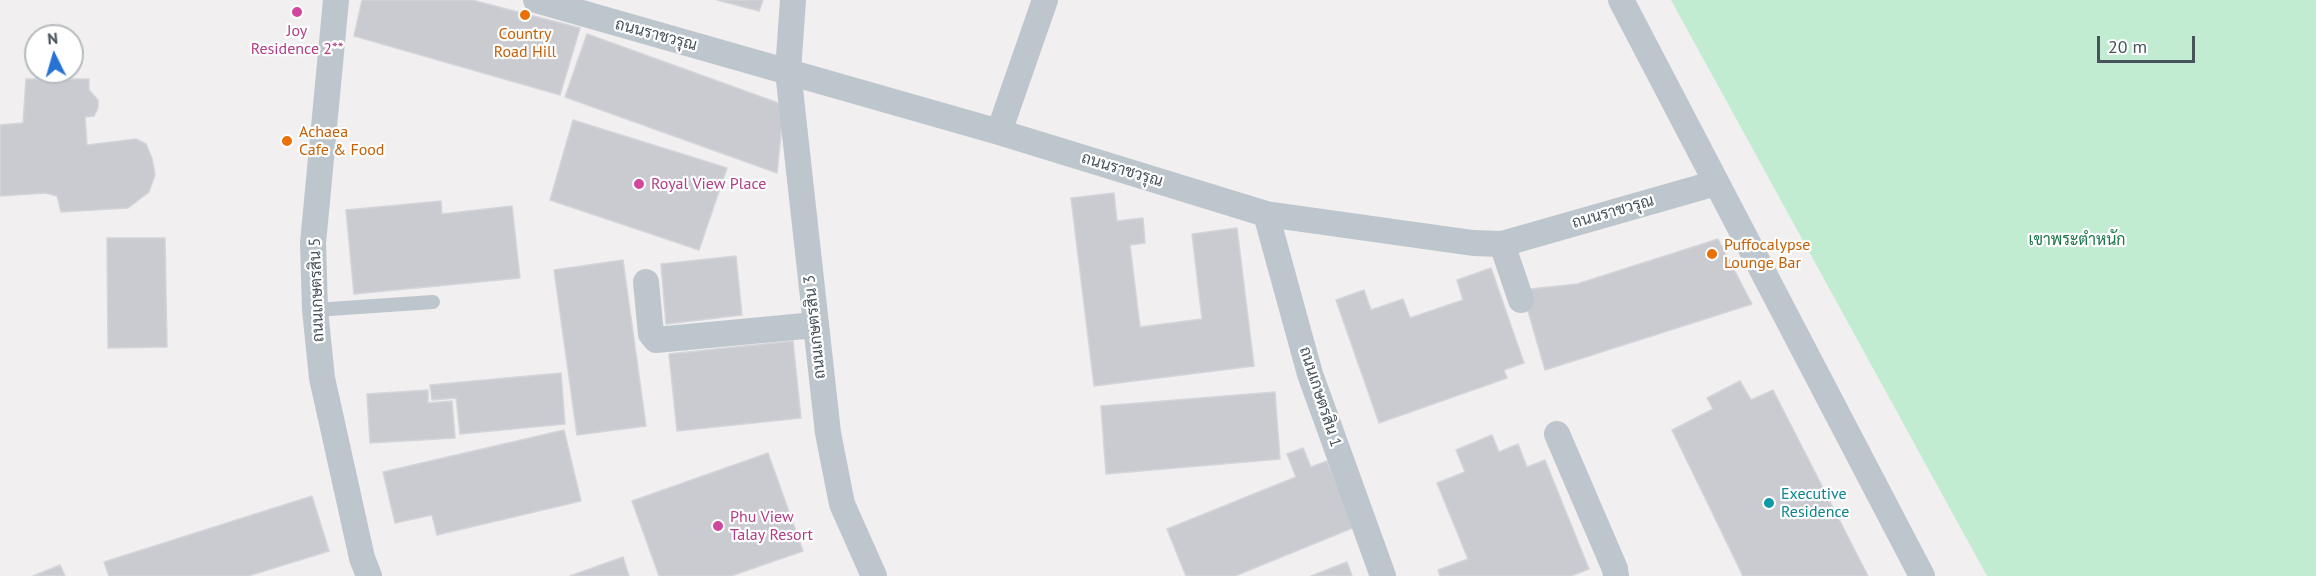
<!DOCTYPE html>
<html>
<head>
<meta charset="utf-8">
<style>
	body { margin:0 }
	#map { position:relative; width:2316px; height:576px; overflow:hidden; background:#f1efef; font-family:"PT Sans",sans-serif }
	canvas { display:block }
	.north { position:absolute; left:24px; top:24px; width:60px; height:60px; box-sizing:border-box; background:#fff; border:2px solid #b6babd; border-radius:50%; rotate:355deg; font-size:16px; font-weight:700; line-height:24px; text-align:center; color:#48525b }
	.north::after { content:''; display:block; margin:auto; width:21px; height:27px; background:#2773d4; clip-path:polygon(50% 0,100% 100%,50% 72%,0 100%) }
	.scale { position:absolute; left:2097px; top:36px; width:98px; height:27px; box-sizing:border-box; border:3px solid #48525b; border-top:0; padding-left:8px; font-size:18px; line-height:21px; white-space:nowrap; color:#48525b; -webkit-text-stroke:4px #fff; paint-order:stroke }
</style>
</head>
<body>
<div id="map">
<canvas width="2316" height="576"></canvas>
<div class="north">N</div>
<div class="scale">20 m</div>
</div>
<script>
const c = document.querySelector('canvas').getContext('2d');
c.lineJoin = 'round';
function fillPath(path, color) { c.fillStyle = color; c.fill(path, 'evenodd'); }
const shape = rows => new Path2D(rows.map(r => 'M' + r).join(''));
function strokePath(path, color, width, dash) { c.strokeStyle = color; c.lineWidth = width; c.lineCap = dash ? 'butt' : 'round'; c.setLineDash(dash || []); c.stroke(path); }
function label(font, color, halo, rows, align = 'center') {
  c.font = font + ' "PT Sans",Sarabun,sans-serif'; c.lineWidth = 4.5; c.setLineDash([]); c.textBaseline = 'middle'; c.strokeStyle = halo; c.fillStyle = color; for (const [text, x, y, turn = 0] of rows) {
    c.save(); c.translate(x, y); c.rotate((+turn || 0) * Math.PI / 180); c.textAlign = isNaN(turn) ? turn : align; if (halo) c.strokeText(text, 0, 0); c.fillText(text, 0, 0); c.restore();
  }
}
fillPath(shape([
	[1671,0,2316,0,2316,576,1987,576]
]), '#c1ecd1');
const building = shape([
	[362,0,472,0,580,28,560,95,354,36,362,0],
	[717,0,763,0,759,11,717,0],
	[587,34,784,105,777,173,565,97,587,34],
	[26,79,89,79,89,90,98,100,98,108,94,116,85,117,87,145,136,139,146,144,152,158,155,175,149,192,128,208,61,212,57,196,45,193,0,196,0,125,23,123,26,79],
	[573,120,727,168,699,250,550,200,573,120],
	[1114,193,1117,221,1143,218,1145,243,1130,245,1140,327,1202,319,1192,234,1237,228,1254,366,1094,386,1071,198,1114,193],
	[441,201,442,214,512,206,520,278,354,294,346,210,441,201],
	[107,238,165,238,167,347,108,348,107,238],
	[1718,239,1752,304,1545,370,1522,290,1577,284,1718,239],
	[736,256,742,315,666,324,661,264,736,256],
	[623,260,646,426,577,435,554,270,623,260],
	[1491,268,1524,363,1504,370,1507,378,1379,423,1336,300,1364,290,1371,310,1403,299,1410,318,1463,300,1457,280,1491,268],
	[793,341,801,418,677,431,669,354,793,341],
	[561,373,565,424,460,434,456,398,432,400,430,385,561,373],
	[1740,381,1751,400,1773,390,1868,576,1743,576,1672,430,1713,409,1707,398,1740,381],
	[428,390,428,403,452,401,455,438,370,443,367,394,428,390],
	[1275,392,1280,459,1106,474,1101,406,1275,392],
	[564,430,581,501,437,535,432,515,395,523,383,472,564,430],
	[1492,435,1499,452,1518,444,1527,467,1545,460,1589,569,1571,576,1440,576,1438,570,1468,559,1437,483,1465,472,1456,450,1492,435],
	[1303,448,1311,467,1327,461,1355,527,1235,576,1186,576,1167,529,1296,477,1287,454,1303,448],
	[768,453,803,551,731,576,659,576,632,501,768,453],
	[312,496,329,551,248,576,109,576,104,562,312,496],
	[623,557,629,576,570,576,623,557],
	[1347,562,1352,576,1311,576,1347,562],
	[60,565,65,576,33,576,60,565]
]);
fillPath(building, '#c9cbd1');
strokePath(building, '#d3d5da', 1.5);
strokePath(shape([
	[315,310,433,302]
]), '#bec6cd', 14);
strokePath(shape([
	[336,0,313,243,315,310,322,378,362,558,369,576],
	[536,0,999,132,1266,214,1473,243,1502,244,1716,183],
	[793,0,788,71,828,433,842,504,874,576],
	[1621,0,1922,576],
	[999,132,1045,0],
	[1266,214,1310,374,1383,576],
	[1502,244,1521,300],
	[646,282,651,334,656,340,815,325],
	[1557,434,1615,569,1616,576]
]), '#bec6cd', 26);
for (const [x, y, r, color] of [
	[297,12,6,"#d1479c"],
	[525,15,6,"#e8710a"],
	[287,141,6,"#e8710a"],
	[639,184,6,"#d1479c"],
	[1712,254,6,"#e8710a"],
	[1769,503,6,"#0f9aa8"],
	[718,526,6,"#d1479c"]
]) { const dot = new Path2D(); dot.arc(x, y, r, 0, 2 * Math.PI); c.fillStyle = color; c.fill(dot); strokePath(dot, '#fff', 2); }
label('16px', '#b23c85', '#fff', [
	["Joy",297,31,"center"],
	["Residence 2**",297,49,"center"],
	["Royal View Place",651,184],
	["Phu View",730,517],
	["Talay Resort",730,535]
], 'left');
label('16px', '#c56008', '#fff', [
	["Country",525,34,"center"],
	["Road Hill",525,52,"center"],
	["Achaea",299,132],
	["Cafe & Food",299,150],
	["Puffocalypse",1724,245],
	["Lounge Bar",1724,263]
], 'left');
label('16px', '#48525b', '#fff', [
	["ถนนราชวรุณ",656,35,15],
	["ถนนราชวรุณ",1122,170,17],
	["ถนนราชวรุณ",1613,212,-16],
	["ถนนเกษตรสิน 5",317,290,-92],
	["ถนนเกษตรสิน 3",815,327,-96],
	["ถนนเกษตรสิน 1",1320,397,72]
]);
label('16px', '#1e774a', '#fff', [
	["เขาพระตำหนัก",2077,240]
]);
label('16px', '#0d838f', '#fff', [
	["Executive",1781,494],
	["Residence",1781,512]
], 'left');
</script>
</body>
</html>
